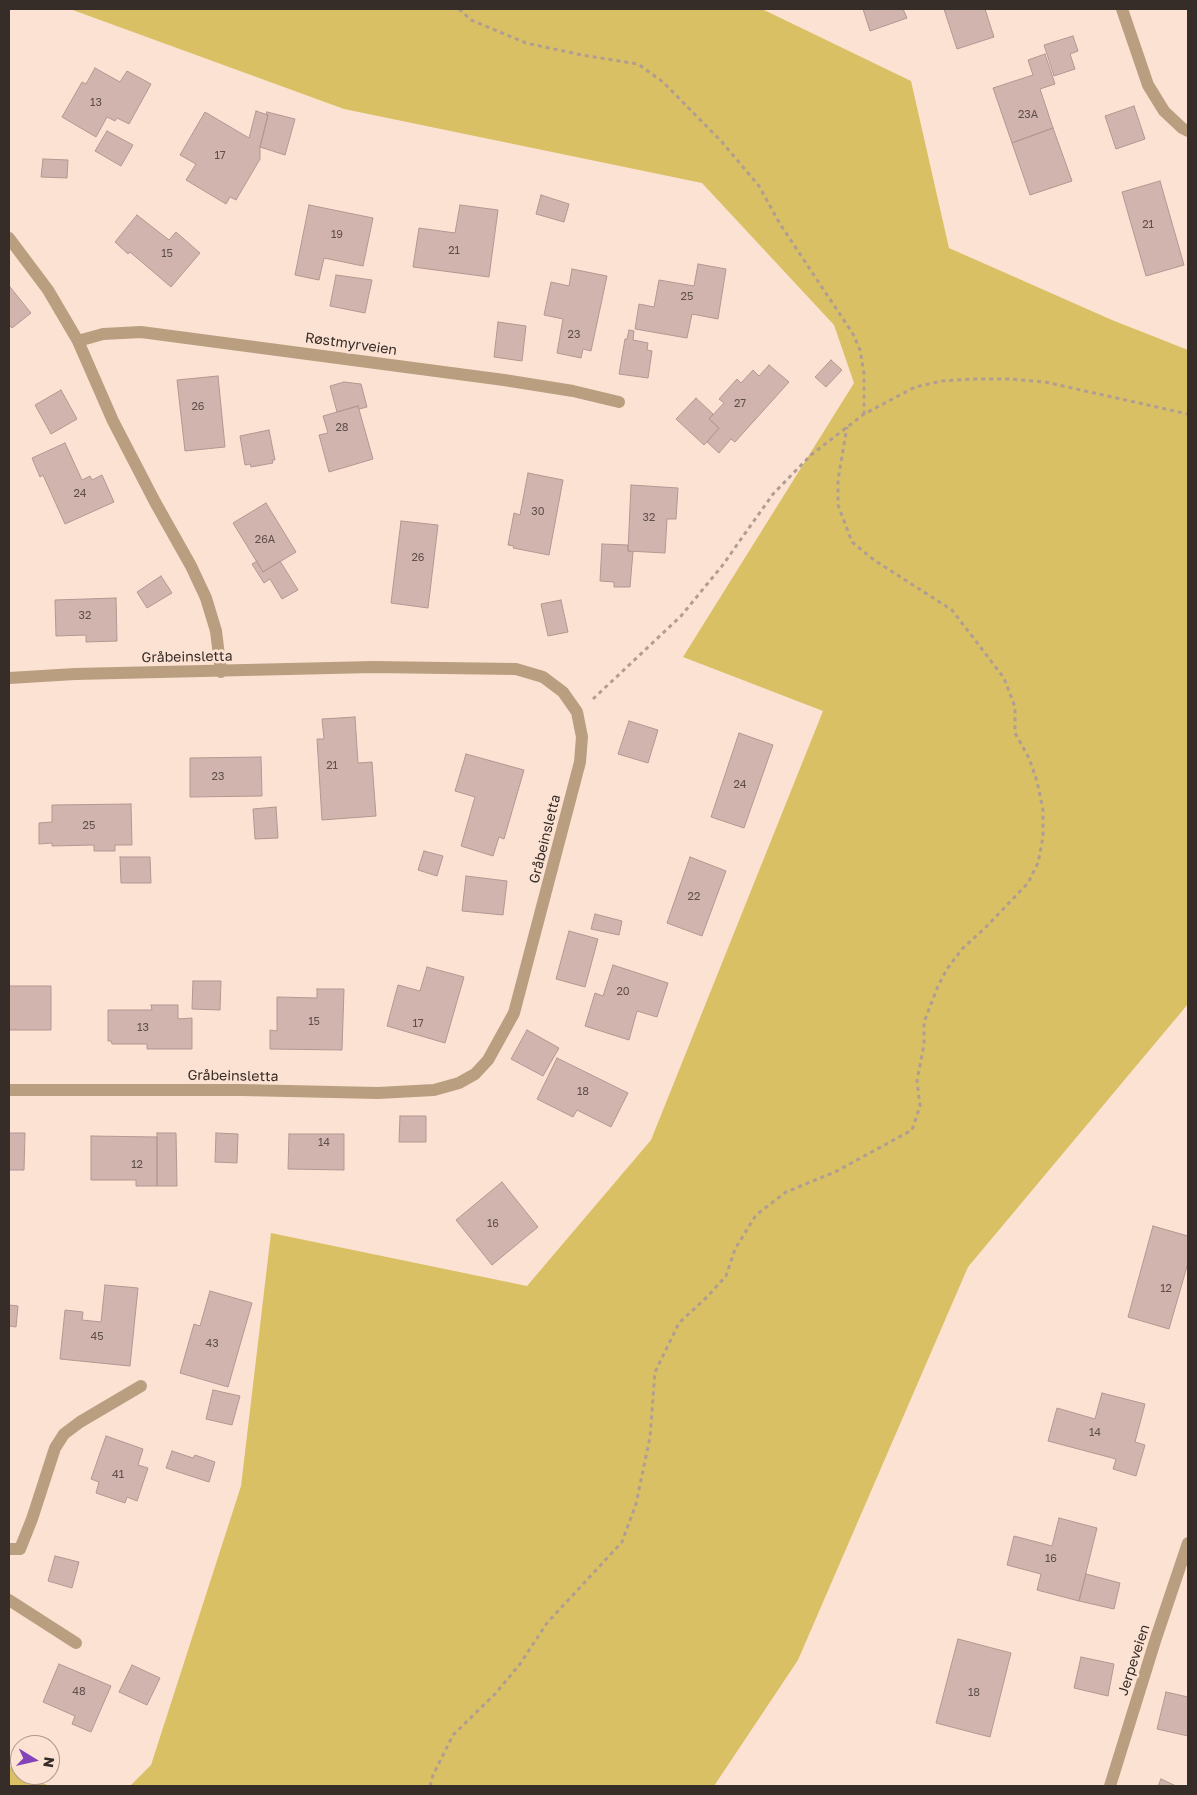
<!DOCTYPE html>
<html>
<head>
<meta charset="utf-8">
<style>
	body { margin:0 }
	#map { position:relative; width:1197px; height:1795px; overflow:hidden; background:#fce2d3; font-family:"Golos Text",sans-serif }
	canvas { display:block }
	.frame { position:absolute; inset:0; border:10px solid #372d28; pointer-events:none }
	.north { position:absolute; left:10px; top:1735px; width:50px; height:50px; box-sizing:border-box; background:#fce2d3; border:1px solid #ad9a8f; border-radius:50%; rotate:99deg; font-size:14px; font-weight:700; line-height:20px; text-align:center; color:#372d28 }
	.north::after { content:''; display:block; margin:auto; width:18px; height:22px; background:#8344ba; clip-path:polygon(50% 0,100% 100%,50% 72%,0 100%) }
</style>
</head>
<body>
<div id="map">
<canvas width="1197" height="1795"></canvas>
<div class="frame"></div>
<div class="north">N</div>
</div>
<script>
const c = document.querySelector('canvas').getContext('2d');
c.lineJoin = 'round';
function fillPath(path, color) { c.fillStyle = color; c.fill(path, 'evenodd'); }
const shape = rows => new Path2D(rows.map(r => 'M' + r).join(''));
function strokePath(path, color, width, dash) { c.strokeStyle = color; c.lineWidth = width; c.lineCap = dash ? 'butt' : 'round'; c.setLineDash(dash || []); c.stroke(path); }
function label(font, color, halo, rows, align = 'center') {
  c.font = font + ' "Golos Text",sans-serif'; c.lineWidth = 5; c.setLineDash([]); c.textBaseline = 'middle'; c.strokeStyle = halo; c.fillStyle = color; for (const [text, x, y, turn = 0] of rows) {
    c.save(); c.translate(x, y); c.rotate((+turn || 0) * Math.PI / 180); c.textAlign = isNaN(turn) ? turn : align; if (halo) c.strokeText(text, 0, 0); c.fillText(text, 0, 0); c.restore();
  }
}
fillPath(shape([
	[70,9,762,9,911,81,949,248,1112,320,1188,350,1188,1004,968,1267,798,1660,714,1786,130,1786,151,1765,241,1486,271,1233,527,1286,651,1140,823,711,683,657,854,383,834,325,702,183,344,109],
	[9,1766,20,1772,20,1775,26,1775,49,1786,9,1786]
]), '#dac064');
const building = shape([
	[863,9,903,9,907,18,870,31,863,9],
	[944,9,985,9,994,37,957,49,944,9],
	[1073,36,1078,51,1070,54,1075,69,1054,76,1044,45,1073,36],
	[1045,54,1055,84,1040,89,1053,128,1012,143,993,88,1033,75,1028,60,1045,54],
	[95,68,120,82,127,71,151,84,129,124,117,118,115,121,107,117,96,137,62,117,82,82,86,84,95,68],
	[1134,106,1145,139,1116,149,1105,116,1134,106],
	[256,111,268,115,260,147,260,159,236,200,230,197,226,204,186,180,196,164,180,155,205,112,249,138,256,111],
	[267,112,295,119,285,155,260,147,268,115,266,115,267,112],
	[1053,128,1072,181,1030,195,1012,143,1053,128],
	[107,131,133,145,121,166,95,151,107,131],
	[43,159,68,160,67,178,41,177,43,159],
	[1160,181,1184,265,1146,276,1122,192,1160,181],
	[541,195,569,204,564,222,536,214,541,195],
	[309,205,373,218,363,266,324,258,319,280,295,275,309,205],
	[460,205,498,210,489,277,413,267,419,228,455,233,460,205],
	[137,215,169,240,176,232,200,253,171,287,130,252,128,254,115,242,137,215],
	[698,264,726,269,718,319,692,314,687,338,635,329,639,304,654,307,659,280,694,286,698,264],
	[572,269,607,276,591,351,583,349,581,358,557,353,563,319,544,315,551,282,569,286,572,269],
	[336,275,372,280,365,313,330,306,336,275],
	[10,287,31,313,12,328,9,325,9,288,10,287],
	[498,322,526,326,522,361,494,357,498,322],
	[629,330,634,331,633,340,648,343,647,350,652,351,648,378,619,374,625,339,627,339,629,330],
	[831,360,842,370,826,387,815,377,831,360],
	[769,365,789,382,735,442,731,439,719,453,707,442,719,428,709,419,724,403,719,399,737,379,741,383,753,370,759,376,769,365],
	[218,376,225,447,185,451,177,380,218,376],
	[344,382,361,384,367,407,359,409,358,406,337,412,330,386,344,382],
	[61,390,77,419,51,434,35,405,61,390],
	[696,398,713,414,709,419,719,428,704,445,676,419,696,398],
	[358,406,373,459,329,472,319,435,328,433,323,416,358,406],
	[269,430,275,460,272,460,273,463,251,467,250,464,245,465,240,436,269,430],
	[65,443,82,480,90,476,92,480,102,475,114,502,65,524,43,475,40,477,32,458,65,443],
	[528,473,563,480,549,555,513,548,514,546,508,545,514,513,520,515,528,473],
	[631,485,678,488,676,519,667,519,665,553,628,551,631,485],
	[266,503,296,552,263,572,233,523,266,503],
	[401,521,438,525,428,608,391,603,401,521],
	[602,544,628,545,628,551,633,552,630,587,614,587,614,582,600,581,602,544],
	[257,561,263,572,280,561,298,590,282,599,270,579,264,583,252,564,257,561],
	[161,576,172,593,147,608,137,592,161,576],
	[116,598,117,641,86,642,86,635,56,636,55,600,116,598],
	[561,600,568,632,548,636,541,604,561,600],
	[355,717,358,763,372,762,376,816,322,820,317,739,324,739,322,719,355,717],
	[629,721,658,730,648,763,618,754,629,721],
	[739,733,773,745,744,828,711,817,739,733],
	[466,754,524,770,504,839,499,837,493,856,461,846,475,797,455,791,466,754],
	[261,757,262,796,190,797,190,758,261,757],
	[131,804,132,845,115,845,115,851,94,851,94,845,52,846,52,843,39,844,39,823,52,822,52,805,131,804],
	[276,807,278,838,255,839,253,809,276,807],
	[424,851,443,856,437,876,418,870,424,851],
	[120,857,150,857,151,883,121,883,120,857],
	[690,857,726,871,702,936,667,923,690,857],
	[466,876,507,881,503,915,462,911,466,876],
	[595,914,622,921,619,935,591,929,595,914],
	[569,931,598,939,585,987,556,979,569,931],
	[613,965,668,983,657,1017,637,1011,629,1040,585,1026,595,993,603,996,613,965],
	[427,967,464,977,445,1043,387,1026,398,985,420,991,427,967],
	[193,981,221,981,220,1010,192,1009,193,981],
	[9,986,51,986,51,1030,9,1030,9,986],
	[317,989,344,989,342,1050,270,1049,270,1030,277,1031,277,997,317,998,317,989],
	[151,1005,178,1005,178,1019,192,1018,192,1049,147,1049,147,1044,112,1044,111,1041,108,1041,108,1010,152,1010,151,1005],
	[527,1030,559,1048,543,1076,511,1059,527,1030],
	[557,1058,628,1093,611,1127,577,1110,573,1117,537,1099,557,1058],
	[400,1116,426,1116,426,1142,399,1142,400,1116],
	[9,1133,25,1133,24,1170,9,1170,9,1133],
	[157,1133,176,1133,177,1186,157,1186,157,1133],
	[216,1133,238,1134,237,1163,215,1162,216,1133],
	[289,1134,344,1134,344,1170,288,1169,289,1134],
	[91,1136,157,1137,157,1186,136,1186,136,1180,91,1180,91,1136],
	[502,1182,538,1227,492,1265,456,1220,502,1182],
	[1153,1226,1188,1236,1188,1263,1169,1329,1128,1317,1153,1226],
	[105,1285,138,1288,130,1366,60,1359,65,1310,83,1312,82,1320,101,1322,105,1285],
	[210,1291,252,1303,228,1387,180,1373,194,1324,200,1326,210,1291],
	[9,1305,18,1306,16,1327,9,1326,9,1305],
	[213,1390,240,1396,232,1425,206,1419,213,1390],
	[1102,1393,1145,1404,1135,1442,1145,1445,1136,1476,1113,1469,1116,1459,1048,1441,1057,1408,1095,1419,1102,1393],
	[106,1436,143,1449,138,1465,148,1468,137,1501,127,1497,125,1503,96,1493,99,1482,91,1479,106,1436],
	[172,1451,193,1458,195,1455,215,1462,209,1482,166,1468,172,1451],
	[1059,1518,1097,1528,1079,1601,1037,1590,1041,1574,1007,1565,1014,1536,1052,1546,1059,1518],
	[55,1556,79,1562,72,1588,48,1581,55,1556],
	[1086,1574,1120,1583,1114,1609,1079,1601,1086,1574],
	[958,1639,1011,1653,990,1737,936,1723,958,1639],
	[1081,1657,1114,1664,1108,1696,1074,1688,1081,1657],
	[59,1664,111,1686,91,1732,72,1724,75,1716,43,1702,59,1664],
	[132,1665,160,1678,147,1705,119,1692,132,1665],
	[1166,1692,1188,1697,1188,1736,1157,1729,1166,1692],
	[1161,1779,1176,1786,1158,1786,1161,1779]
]);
fillPath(building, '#d2b4af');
strokePath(building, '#b39791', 1);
strokePath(shape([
	[459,9,471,20,526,43,582,55,638,64,663,82,722,142,759,186,780,224,853,334,860,350,864,373,864,414],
	[593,699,681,616,722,566,773,494,811,455,864,414,915,387,942,381,972,379,1010,379,1045,382,1188,414],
	[430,1786,433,1775,453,1735,495,1694,520,1664,547,1623,622,1542,636,1504,650,1437,655,1372,679,1323,708,1296,726,1276,735,1249,756,1215,786,1192,835,1172,912,1130,920,1106,917,1081,924,1044,924,1022,938,986,947,969,963,948,986,927,1028,883,1038,863,1043,837,1043,810,1037,781,1029,758,1015,733,1015,707,1004,678,952,610,874,560,852,542,838,505,838,480,847,427]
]), '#b19d92', 3, [4, 4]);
strokePath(shape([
	[1122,9,1148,85,1164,111,1182,128,1188,131],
	[9,238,48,290,78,341,113,421,155,502,191,566,206,598,216,631,221,672],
	[78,341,103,334,141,332,504,380,573,391,619,402],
	[9,678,75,674,373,667,516,669,543,677,563,692,577,712,582,737,580,762,514,1013,488,1060,475,1074,459,1083,434,1090,378,1093,242,1090,9,1090],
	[9,1549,20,1549,32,1519,55,1448,64,1434,80,1422,141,1386],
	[9,1600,76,1643],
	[1110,1786,1156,1638,1188,1543]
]), '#b99f80', 12);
label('11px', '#5e4f4a', null, [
	["13",96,103],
	["23A",1028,115],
	["17",220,156],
	["21",1148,225],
	["19",337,235],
	["21",454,251],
	["15",167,254],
	["25",687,297],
	["23",574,335],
	["27",740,404],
	["26",198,407],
	["28",342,428],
	["24",80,494],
	["30",538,512],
	["32",649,518],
	["26A",265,540],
	["26",418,558],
	["32",85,616],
	["21",332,766],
	["23",218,777],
	["24",740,785],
	["25",89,826],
	["22",694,897],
	["20",623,992],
	["15",314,1022],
	["17",418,1024],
	["13",143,1028],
	["18",583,1092],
	["14",324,1143],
	["12",137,1165],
	["16",493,1224],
	["12",1166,1289],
	["45",97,1337],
	["43",212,1344],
	["14",1095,1433],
	["41",118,1475],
	["16",1051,1559],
	["48",79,1692],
	["18",974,1693]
]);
label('14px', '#372d28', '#fce2d3', [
	["Røstmyrveien",351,344,8],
	["Gråbeinsletta",187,657,-1],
	["Gråbeinsletta",545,839,-76],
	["Gråbeinsletta",233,1076,1],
	["Jerpeveien",1134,1660,-72]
]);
</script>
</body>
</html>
